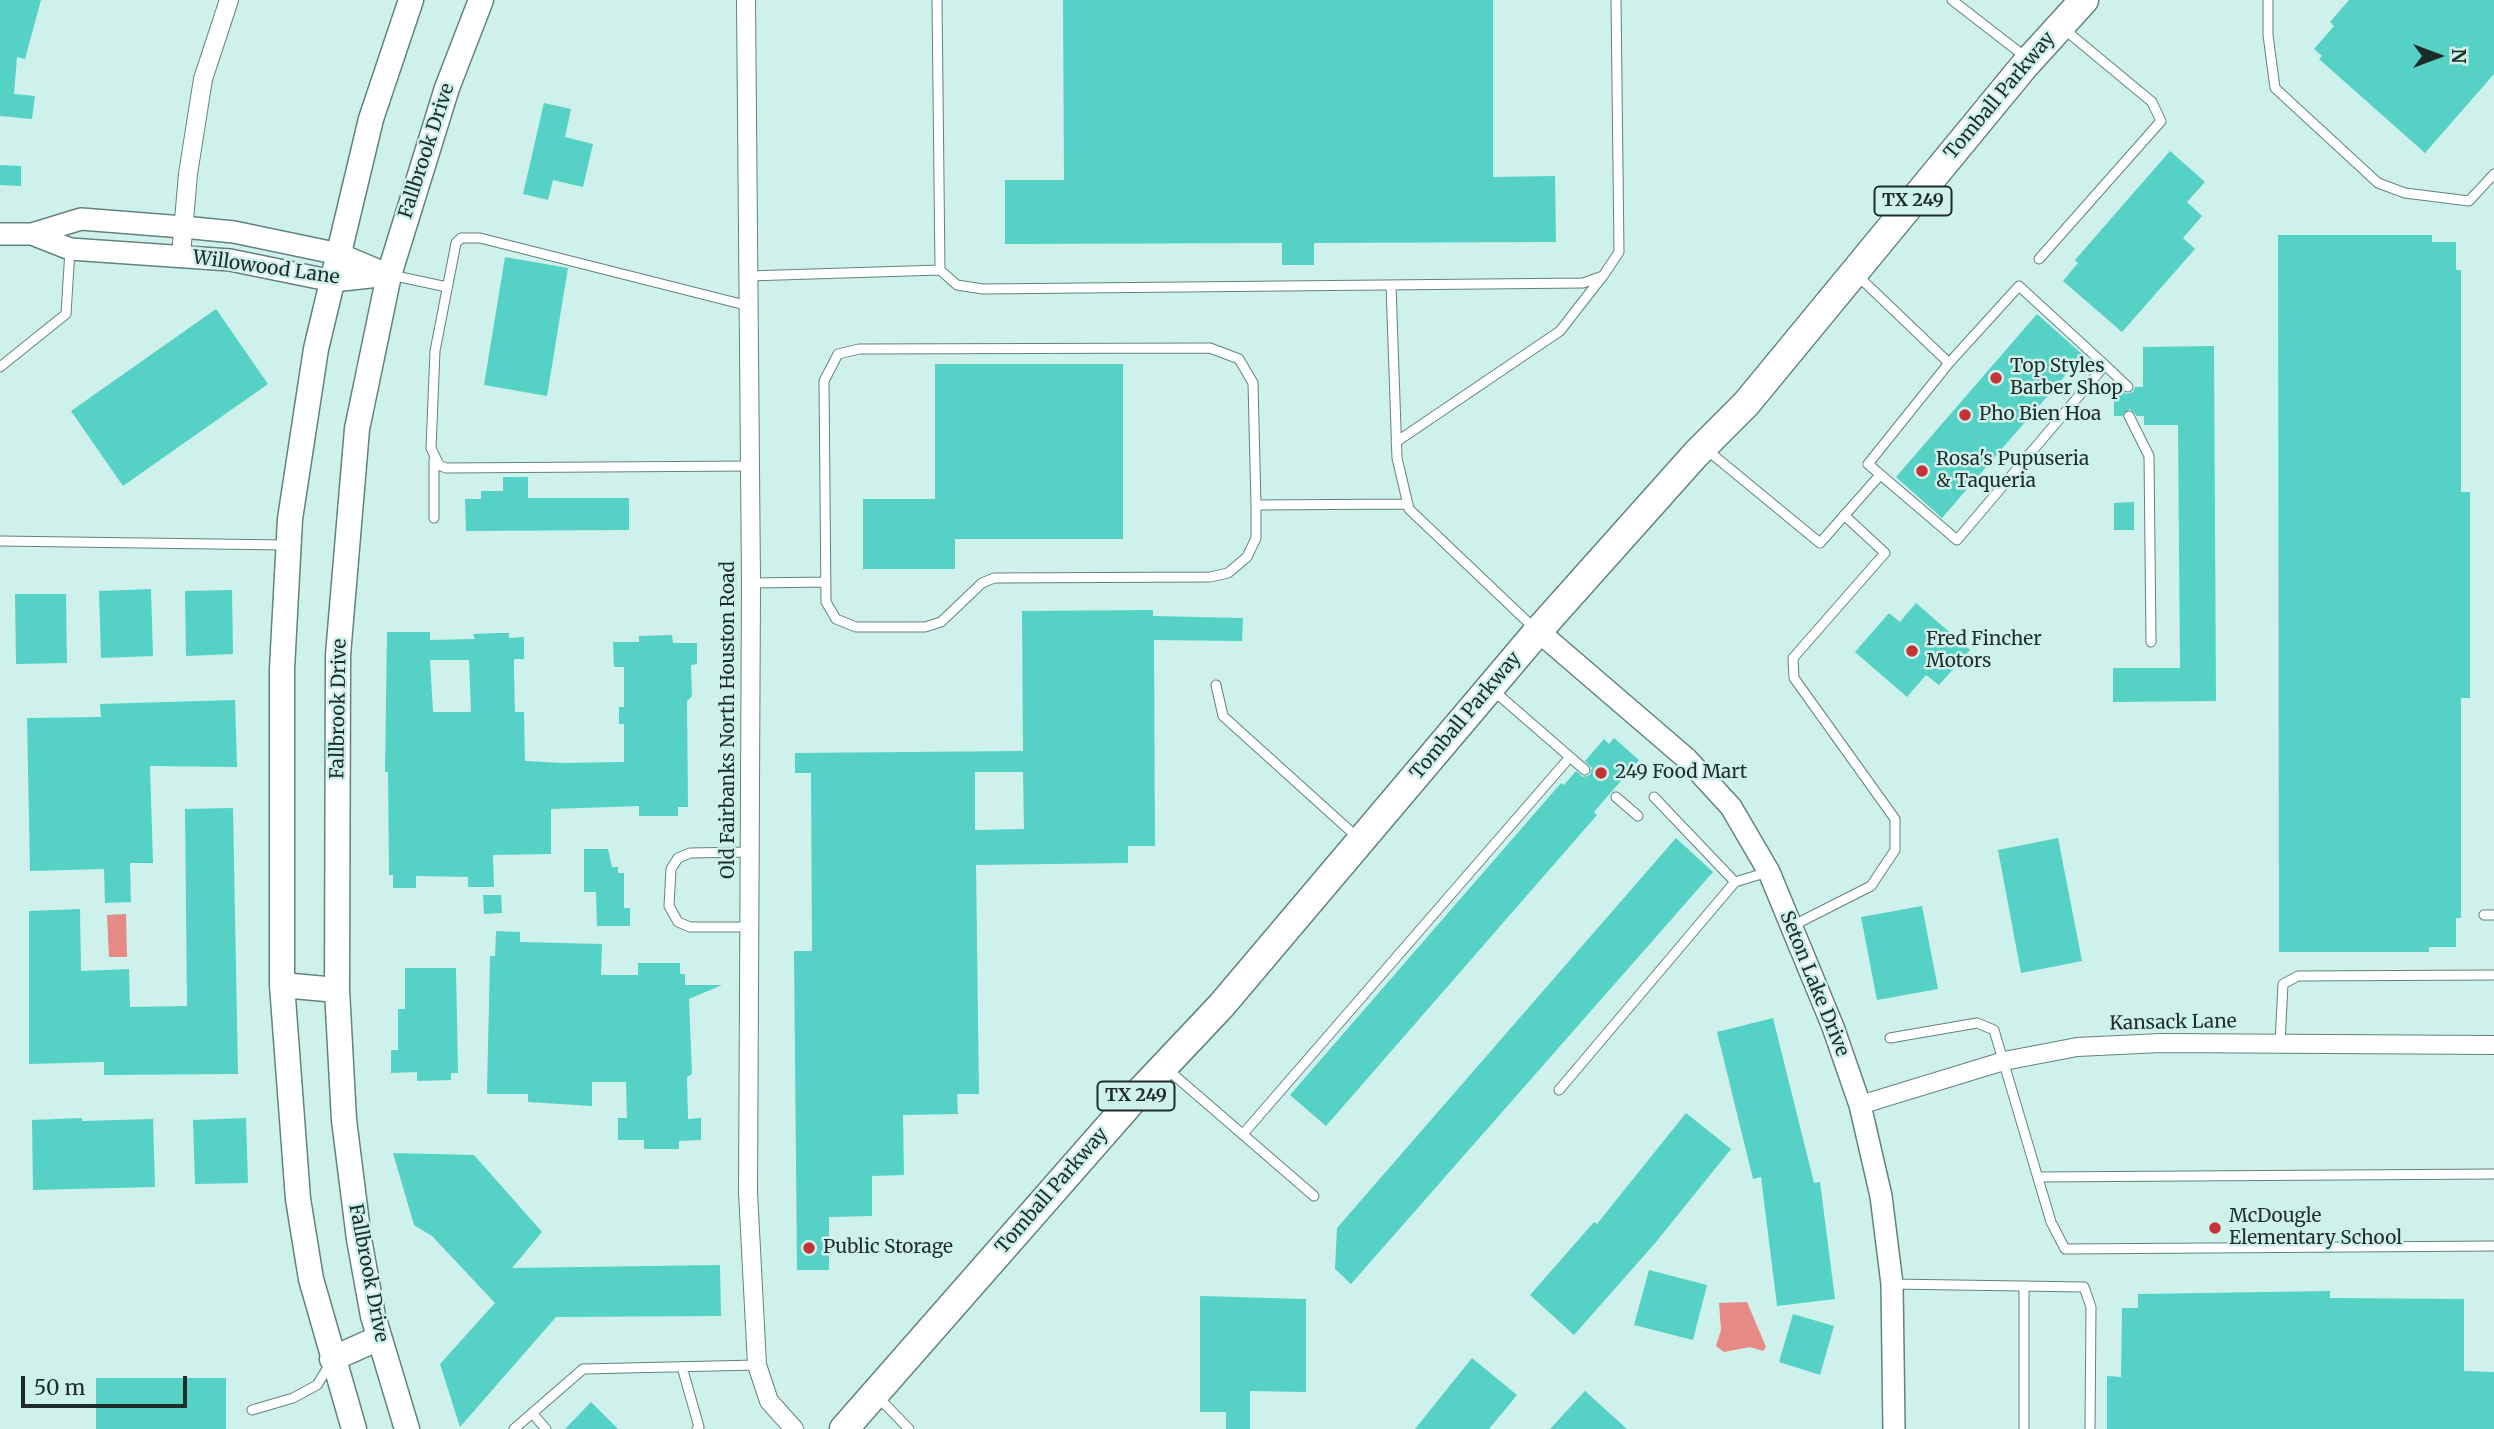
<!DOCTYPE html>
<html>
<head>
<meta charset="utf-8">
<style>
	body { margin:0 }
	#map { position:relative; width:2494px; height:1429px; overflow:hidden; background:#cef1ec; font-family:Merriweather,serif }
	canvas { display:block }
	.north { position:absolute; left:2403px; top:21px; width:70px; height:70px; -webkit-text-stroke:5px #cef1ec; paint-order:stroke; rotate:90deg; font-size:19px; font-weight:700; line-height:28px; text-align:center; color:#1e2c2a }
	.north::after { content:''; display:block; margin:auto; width:24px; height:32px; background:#1e2c2a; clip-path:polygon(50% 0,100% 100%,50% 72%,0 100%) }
	.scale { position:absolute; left:21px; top:1376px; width:166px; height:32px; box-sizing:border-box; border:4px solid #1e2c2a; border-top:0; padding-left:9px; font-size:21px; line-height:24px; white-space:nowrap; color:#1e2c2a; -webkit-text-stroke:5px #cef1ec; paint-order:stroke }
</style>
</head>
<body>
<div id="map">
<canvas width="2494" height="1429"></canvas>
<div class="north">N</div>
<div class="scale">50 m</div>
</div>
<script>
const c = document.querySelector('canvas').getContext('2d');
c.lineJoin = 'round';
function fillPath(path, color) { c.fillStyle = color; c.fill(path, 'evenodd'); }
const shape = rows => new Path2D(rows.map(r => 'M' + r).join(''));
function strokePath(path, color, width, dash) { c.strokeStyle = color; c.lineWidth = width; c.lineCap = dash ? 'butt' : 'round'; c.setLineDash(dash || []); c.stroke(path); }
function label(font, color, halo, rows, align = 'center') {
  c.font = font + ' Merriweather,serif'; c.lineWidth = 5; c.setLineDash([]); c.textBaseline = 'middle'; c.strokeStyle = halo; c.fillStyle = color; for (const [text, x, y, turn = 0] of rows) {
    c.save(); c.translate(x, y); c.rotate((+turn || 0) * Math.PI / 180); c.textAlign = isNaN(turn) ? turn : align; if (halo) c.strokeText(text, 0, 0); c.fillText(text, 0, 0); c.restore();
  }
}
fillPath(shape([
	[126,914,127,957,109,957,107,915],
	[1747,1302,1766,1347,1763,1351,1750,1347,1724,1352,1716,1346,1721,1330,1719,1303]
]), '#e58a84');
fillPath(shape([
	[0,0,41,0,25,59,17,57,14,94,35,96,32,119,0,116],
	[1063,0,1493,0,1493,177,1555,176,1556,242,1314,243,1314,265,1282,265,1282,243,1005,244,1005,180,1064,180],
	[2349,0,2494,0,2494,74,2425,153,2319,59,2322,56,2314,49,2334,26,2330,22],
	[544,103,571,109,565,137,593,144,583,187,553,180,548,200,523,194],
	[2170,151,2205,182,2187,202,2202,216,2183,238,2195,249,2122,332,2063,281,2078,263,2075,260],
	[0,165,21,166,21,186,0,185],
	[2278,235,2432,235,2432,242,2456,242,2456,270,2461,270,2461,492,2470,492,2470,698,2461,698,2461,918,2456,918,2456,947,2429,947,2429,952,2279,952],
	[505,257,568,268,547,396,484,385],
	[216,309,268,384,123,486,71,411],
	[2037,314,2083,355,1942,518,1896,477],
	[2214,346,2216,701,2113,702,2113,668,2180,668,2178,425,2144,425,2144,416,2137,416,2130,409,2122,416,2114,416,2114,387,2127,394,2133,392,2135,387,2143,387,2143,347],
	[935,364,1123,364,1123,539,955,539,955,569,863,569,863,499,935,499],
	[503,477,528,477,528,498,629,498,629,530,466,531,465,499,481,499,481,491,503,491],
	[2134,502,2134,530,2114,530,2114,503],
	[151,589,153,656,101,658,99,591],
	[232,590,233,654,186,656,185,591],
	[15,594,66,594,67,663,16,664],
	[1916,603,1970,650,1939,685,1926,675,1907,697,1855,652,1889,613,1900,622],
	[1153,610,1153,616,1243,618,1242,641,1154,640,1155,846,1128,846,1128,863,976,865,979,1094,957,1094,958,1114,903,1115,904,1175,872,1176,872,1216,829,1217,829,1270,797,1270,794,951,812,951,811,773,795,773,795,753,1023,751,1022,611],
	[975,772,1023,772,1024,829,975,830],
	[387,632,430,632,430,640,475,639,473,634,495,633,509,633,509,638,524,637,524,659,514,659,514,671,515,712,524,712,525,761,563,763,624,762,624,724,619,724,619,707,624,707,624,667,614,667,613,642,639,642,639,636,672,635,673,643,697,643,697,664,691,665,692,696,687,701,688,807,678,807,678,816,639,816,639,806,551,809,551,854,493,855,494,887,468,887,468,877,416,876,416,888,393,888,393,875,389,875,388,772,385,772],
	[430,660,469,660,471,712,433,712],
	[235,700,237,767,150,766,153,863,130,863,131,902,105,903,104,869,30,871,27,718,101,717,100,704],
	[1614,738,1639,760,1594,812,1597,815,1326,1126,1290,1095,1561,783,1564,785,1576,771,1583,777,1590,775,1592,768,1585,761,1604,739,1609,744],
	[233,808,238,1074,104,1075,104,1062,29,1064,29,911,80,909,81,971,129,969,130,1007,187,1006,185,809],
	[1676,838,1713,872,1351,1284,1335,1269,1337,1228],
	[2058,838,2082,961,2021,973,1998,850],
	[584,849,608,849,612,867,618,867,618,873,624,873,624,908,630,908,630,926,597,926,596,892,584,892],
	[483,895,501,895,502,913,484,914],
	[1922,906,1938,989,1877,1000,1861,917],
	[496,931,520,932,520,942,602,944,601,975,638,975,638,963,680,963,680,974,685,974,685,985,722,985,689,999,692,1074,687,1077,688,1119,701,1118,701,1140,679,1141,679,1149,644,1149,644,1140,618,1140,618,1118,627,1118,626,1082,592,1082,592,1106,528,1102,528,1094,487,1094,490,956,495,956],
	[405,968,456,968,458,1073,451,1073,451,1080,417,1081,417,1072,391,1073,391,1050,398,1050,398,1009,405,1009],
	[1773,1018,1814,1183,1820,1182,1835,1299,1777,1306,1761,1177,1753,1179,1717,1032],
	[1686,1113,1731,1149,1656,1242,1574,1335,1530,1295,1594,1222,1597,1224],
	[82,1118,82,1121,153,1119,155,1187,33,1190,32,1120],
	[246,1118,248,1183,195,1184,193,1120],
	[393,1153,474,1155,542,1232,512,1268,720,1265,721,1316,556,1317,460,1427,440,1364,495,1303,432,1236,414,1225],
	[1649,1270,1707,1285,1693,1340,1634,1325],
	[2330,1291,2330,1298,2464,1299,2464,1371,2494,1372,2494,1429,2107,1429,2107,1376,2121,1377,2122,1308,2138,1308,2138,1294],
	[1200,1296,1306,1299,1306,1392,1250,1391,1250,1429,1226,1429,1226,1412,1200,1412],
	[1793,1314,1834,1326,1820,1375,1779,1362],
	[1472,1358,1517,1395,1489,1429,1415,1429],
	[96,1378,226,1378,226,1429,96,1429],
	[1585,1391,1627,1429,1550,1429],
	[591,1402,618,1429,565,1429]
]), '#55d1c5');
const service = shape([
	[1952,0,2028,59],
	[2268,0,2268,35,2275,88,2378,183,2405,193,2469,201,2494,174],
	[2039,259,2161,121,2152,102,2064,29],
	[940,270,957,285,983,289,1583,283,1603,276,1619,252,1616,0],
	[391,275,447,287],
	[748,276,940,270,937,0],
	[1858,276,1949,363],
	[1391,285,1397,458,1409,509,1534,628],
	[749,306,480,238,461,238,456,243,435,351,431,448,439,465,446,468,750,466],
	[2105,365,1957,540,1868,464,1949,363,2019,286,2105,365,2128,387],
	[0,367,66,314,70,250],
	[2129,416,2149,456,2151,642],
	[1396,442,1560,331,1602,277],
	[1707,450,1820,543,1880,475],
	[434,460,434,518],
	[1256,505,1256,538,1247,557,1228,573,1210,577,994,578,982,583,941,622,925,627,856,627,836,619,826,602,824,381,838,354,859,349,1210,348,1239,359,1253,383,1256,505,1408,504],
	[0,541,285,545],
	[751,583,826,582],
	[1216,685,1223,716,1357,837],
	[1570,757,1585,770],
	[1616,797,1638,816],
	[1654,797,1735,882,1768,872],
	[2484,915,2494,915],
	[1792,926,1871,886,1895,850,1895,819,1794,678,1793,658,1885,553,1844,515],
	[749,927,690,927,678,922,669,906,671,869,678,858,690,853,750,852],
	[1890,1038,1977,1023,1994,1030,2051,1222,2065,1249,2494,1246],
	[2280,1043,2283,984,2298,976,2494,975],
	[1167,1069,1314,1196],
	[1559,1090,1735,882],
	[1243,1134,1570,757,1494,691],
	[2038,1177,2494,1174],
	[1892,1284,2084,1287,2091,1307,2090,1429],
	[682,1367,699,1427,697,1429],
	[878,1397,909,1429],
	[252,1410,293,1398,317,1385,330,1364],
	[532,1413,546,1429],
	[514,1429,583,1369,757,1365],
	[2024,1429,2024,1286]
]);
const minor = shape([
	[746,0,751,583,748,1192,757,1365,769,1401,794,1429],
	[181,255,188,174,203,79,229,0],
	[1860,1105,2004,1061,2077,1047,2161,1043,2494,1045]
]);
const tertiary = shape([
	[0,234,32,234,81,219,183,227,234,232,339,254,389,275],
	[32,234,70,249,230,260,333,281,388,275],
	[1538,631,1687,759,1731,807,1769,872,1833,1027,1860,1105,1881,1196,1892,1284,1894,1429]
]);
const secondary = shape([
	[282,985,337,990],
	[332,1359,379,1338],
	[354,1429,311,1279,298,1199,282,985,282,669,290,519,316,349,371,119,411,0],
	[407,1429,373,1316,359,1239,344,1120,337,990,338,655,357,429,389,275,447,88,481,0]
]);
const primary = shape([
	[844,1429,1136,1096,1221,1006,1538,631,1696,454,1746,404,2025,65,2084,0]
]);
strokePath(service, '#62837e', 11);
strokePath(minor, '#62837e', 20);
strokePath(tertiary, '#62837e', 24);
strokePath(secondary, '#62837e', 27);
strokePath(primary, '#62837e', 31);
strokePath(service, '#fff', 9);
strokePath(minor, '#fff', 18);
strokePath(tertiary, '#fff', 21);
strokePath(secondary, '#fff', 24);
strokePath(primary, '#fff', 28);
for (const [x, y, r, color] of [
	[1996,378,7,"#c43437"],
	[1965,415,7,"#c43437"],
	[1922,471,7,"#c43437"],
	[1912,651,7,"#c43437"],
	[1601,773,7,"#c43437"],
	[2215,1228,7,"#c43437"],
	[809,1248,7,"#c43437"]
]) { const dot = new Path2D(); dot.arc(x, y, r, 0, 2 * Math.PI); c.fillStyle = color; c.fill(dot); strokePath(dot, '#cef1ec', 2.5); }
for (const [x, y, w] of [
	[1913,201,77],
	[1136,1096,77]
]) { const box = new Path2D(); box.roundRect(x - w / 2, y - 14.5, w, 29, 5); c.fillStyle = '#cef1ec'; c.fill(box); strokePath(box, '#1e2c2a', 2); }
label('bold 18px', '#1e2c2a', null, [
	["TX 249",1913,201],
	["TX 249",1136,1096]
]);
label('19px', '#1e2c2a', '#cef1ec', [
	["Tomball Parkway",2000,96,-50],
	["Fallbrook Drive",427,151,-72],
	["Willowood Lane",266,268,8],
	["Fallbrook Drive",339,709,-89],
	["Tomball Parkway",1466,716,-50],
	["Old Fairbanks North Houston Road",729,720,-90],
	["Seton Lake Drive",1814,984,68],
	["Kansack Lane",2173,1023,-1],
	["Tomball Parkway",1052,1191,-49],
	["Fallbrook Drive",368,1273,79]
]);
label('19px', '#1e2c2a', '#cef1ec', [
	["Top Styles",2010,367],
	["Barber Shop",2010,389],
	["Pho Bien Hoa",1979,415],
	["Rosa's Pupuseria",1936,460],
	["& Taqueria",1936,482],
	["Fred Fincher",1926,640],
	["Motors",1926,662],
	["249 Food Mart",1615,773],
	["McDougle",2229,1217],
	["Elementary School",2229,1239],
	["Public Storage",823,1248]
], 'left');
</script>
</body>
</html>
